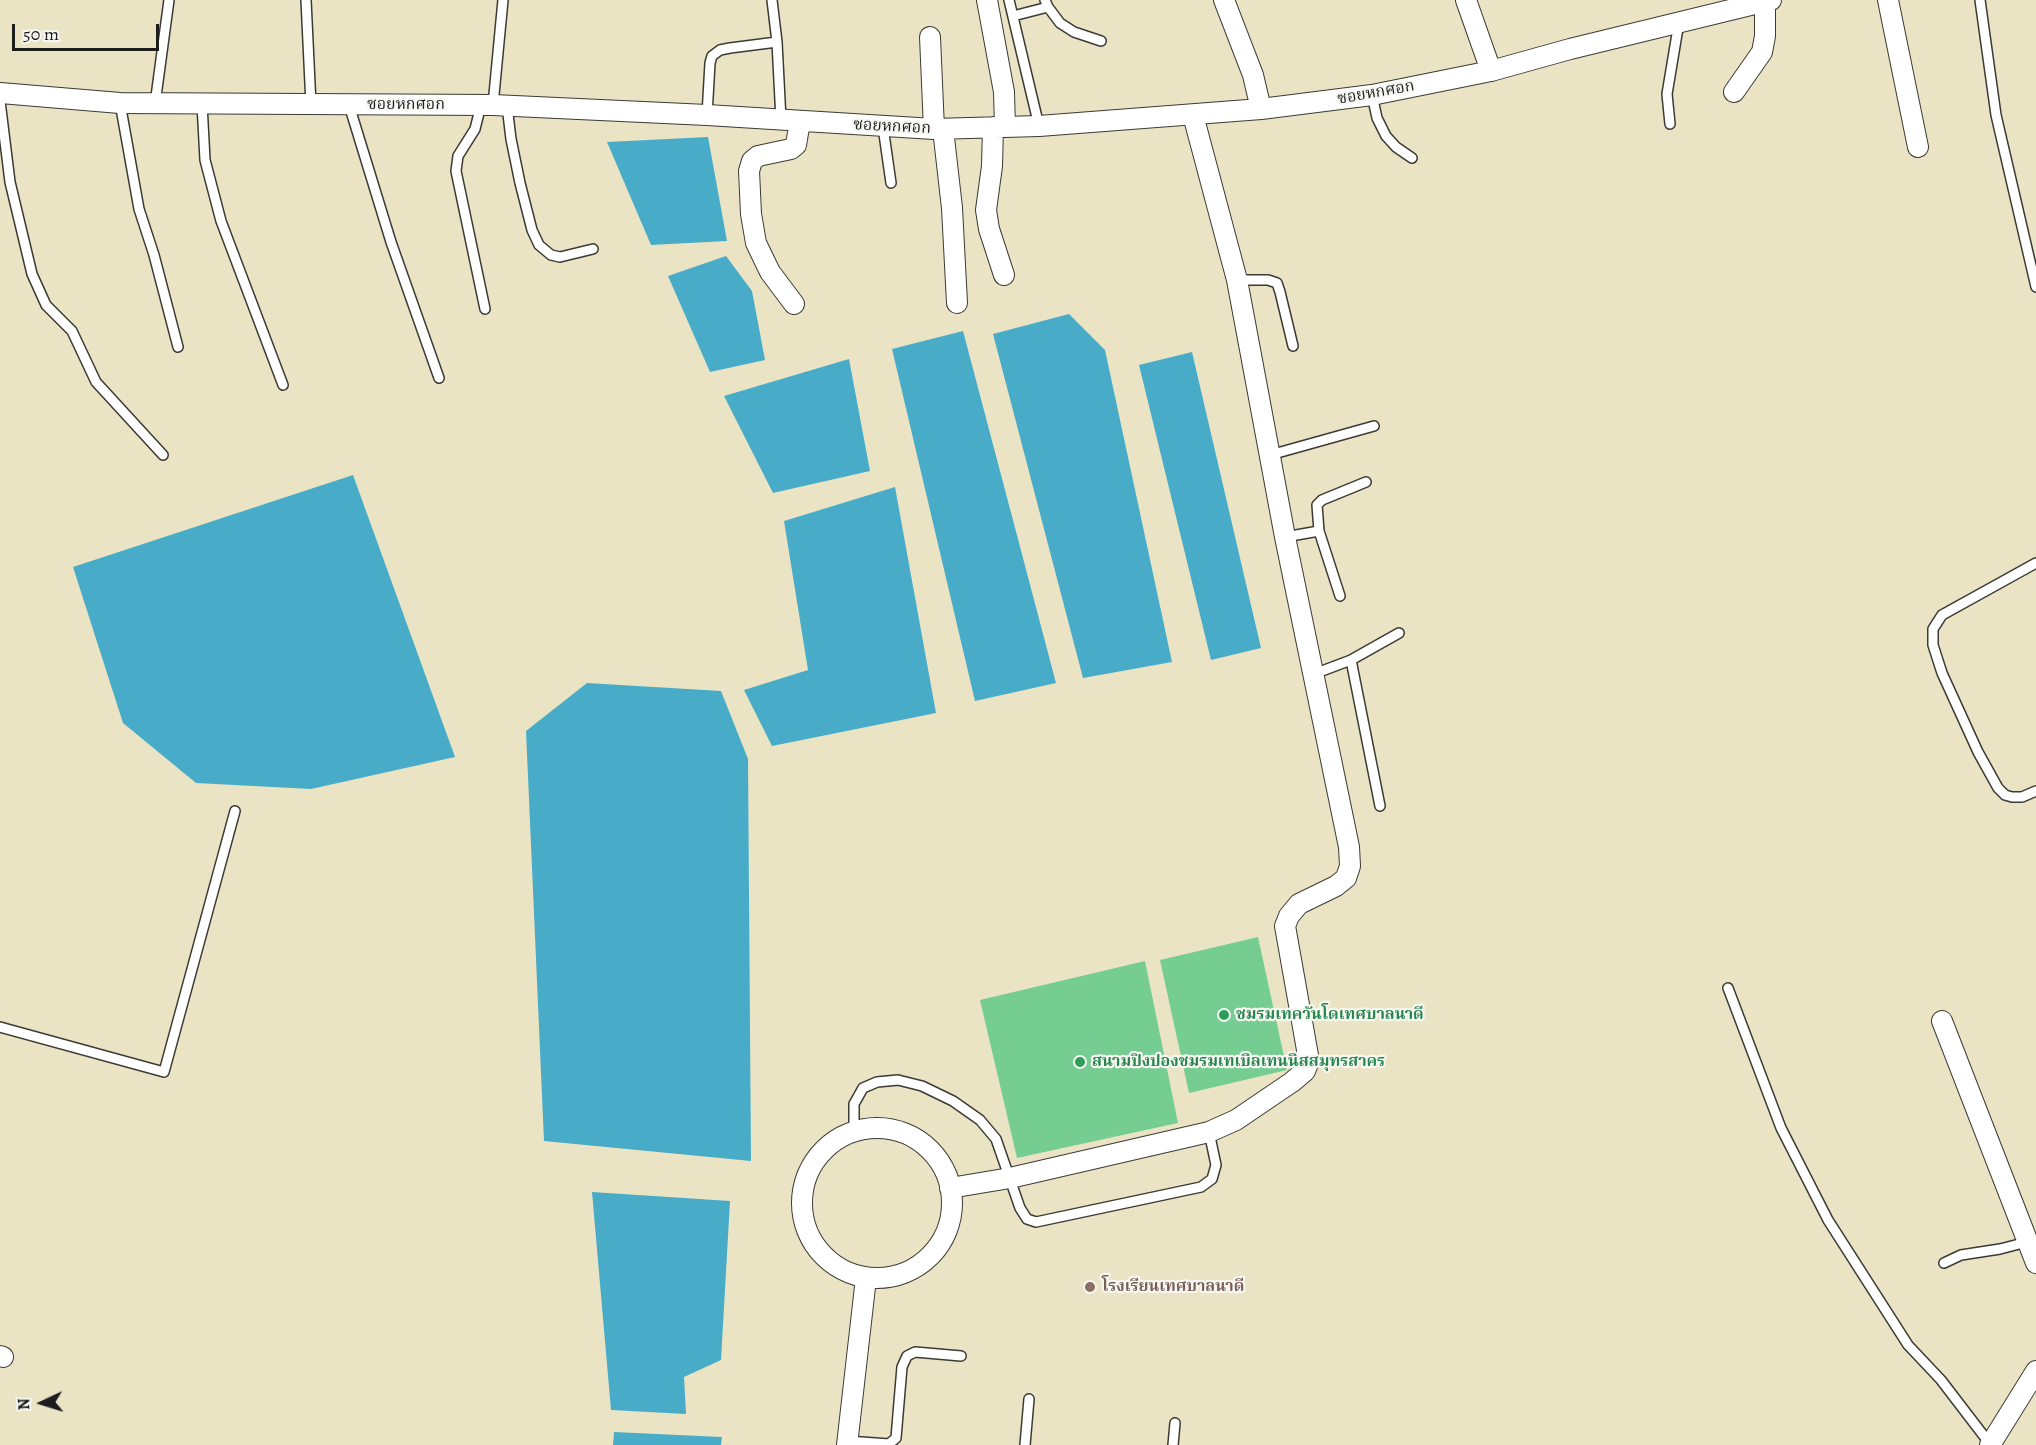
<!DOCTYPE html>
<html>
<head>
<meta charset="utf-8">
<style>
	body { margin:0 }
	#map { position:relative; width:2036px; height:1445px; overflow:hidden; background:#eae4c5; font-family:Alegreya,serif }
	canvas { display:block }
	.north { position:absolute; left:12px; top:1373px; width:60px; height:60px; -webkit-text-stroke:4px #f6f6f2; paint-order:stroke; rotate:266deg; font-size:16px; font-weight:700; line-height:24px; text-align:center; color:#1c1c1c }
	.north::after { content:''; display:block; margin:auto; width:21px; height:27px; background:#1c1c1c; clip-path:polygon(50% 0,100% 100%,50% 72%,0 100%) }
	.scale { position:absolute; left:12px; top:24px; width:147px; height:27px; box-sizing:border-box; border:3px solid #1c1c1c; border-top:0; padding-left:8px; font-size:18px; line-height:21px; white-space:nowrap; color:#1c1c1c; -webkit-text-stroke:4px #f6f6f2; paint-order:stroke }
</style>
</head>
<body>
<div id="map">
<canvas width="2036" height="1445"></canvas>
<div class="north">N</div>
<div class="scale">50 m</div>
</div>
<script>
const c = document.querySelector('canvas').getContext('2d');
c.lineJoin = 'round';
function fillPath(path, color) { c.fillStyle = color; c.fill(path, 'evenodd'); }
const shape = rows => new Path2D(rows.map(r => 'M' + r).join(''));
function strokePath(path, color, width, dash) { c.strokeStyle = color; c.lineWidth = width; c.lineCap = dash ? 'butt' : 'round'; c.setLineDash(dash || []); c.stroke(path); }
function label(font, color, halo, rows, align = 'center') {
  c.font = font + ' Alegreya,"Noto Serif Thai",serif'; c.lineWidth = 4.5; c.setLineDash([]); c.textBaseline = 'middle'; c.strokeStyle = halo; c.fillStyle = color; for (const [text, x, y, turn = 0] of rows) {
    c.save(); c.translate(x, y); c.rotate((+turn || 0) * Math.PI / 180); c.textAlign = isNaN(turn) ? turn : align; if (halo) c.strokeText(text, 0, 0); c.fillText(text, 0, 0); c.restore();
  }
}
fillPath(shape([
	[1258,937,1287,1070,1189,1093,1160,960],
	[1145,961,1178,1123,1017,1158,980,1000]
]), '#76cd92');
fillPath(shape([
	[708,137,727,241,651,245,607,142],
	[726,256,752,291,765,360,710,372,668,276],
	[1069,314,1105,350,1172,662,1083,678,993,334],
	[963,331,1056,683,975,701,892,349],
	[1192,352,1261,648,1211,660,1139,365],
	[849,359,870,471,773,493,724,396],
	[353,475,455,757,311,789,196,783,123,723,73,567],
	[895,487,936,713,772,746,744,690,808,670,784,521],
	[587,683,721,691,748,759,751,1161,544,1141,526,731],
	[592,1192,730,1201,721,1360,684,1377,686,1414,611,1410],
	[614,1432,722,1437,721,1445,613,1445]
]), '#48acc8');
const service = shape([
	[306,0,311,105],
	[772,0,777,42,781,120],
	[1009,0,1039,126],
	[1045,0,1048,7,1060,23,1074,32,1101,41],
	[1980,0,1996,115,2036,287],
	[1013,16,1048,7],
	[1372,95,1377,118,1386,136,1396,147,1412,158],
	[0,101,10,182,32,274,46,305,72,331,96,382,163,455],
	[120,103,139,209,154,255,178,347],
	[155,104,169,0],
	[202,104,205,160,221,221,283,385],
	[349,105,391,242,439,378],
	[481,105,475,129,458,156,456,171,485,309],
	[493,105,503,0],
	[507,106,511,139,520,183,532,230,539,245,551,255,560,257,593,249],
	[707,115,710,63,712,56,720,50,730,48,777,42],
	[1670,124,1667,94,1679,22],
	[883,127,891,183],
	[1237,280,1268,280,1277,283,1280,292,1293,346],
	[1270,455,1374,426],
	[1285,537,1319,531],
	[2036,563,1942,615,1933,629,1933,645,1942,673,1978,752,1998,788,2005,795,2012,797,2022,797,2036,791],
	[1340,596,1319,531,1317,505,1322,500,1366,482],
	[1314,674,1351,660],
	[1380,806,1351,660,1399,633],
	[1728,988,1781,1128,1828,1220,1908,1345,1941,1380,1990,1444],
	[0,1027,164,1072,235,811],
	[854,1131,854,1104,863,1088,877,1082,898,1080,922,1086,953,1101,980,1120,996,1139,1020,1208,1027,1219,1036,1222,1201,1187,1212,1179,1216,1165,1209,1132],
	[1944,1263,1961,1255,2000,1249,2027,1242],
	[848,1441,889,1444,896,1438,902,1367,907,1356,915,1352,961,1356],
	[1025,1445,1029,1399],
	[1173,1445,1175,1423]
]);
const minor = shape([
	[987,0,1004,92,1005,127],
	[1224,0,1253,75,1261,109],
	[1466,0,1491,71],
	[1888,0,1918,147],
	[930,37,934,129],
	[1734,92,1762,52,1765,36,1765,1],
	[0,93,120,103,493,105,707,115,934,129,1039,126,1261,109,1372,95,1491,71,1570,49,1771,0],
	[993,127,992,166,986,210,989,229,1004,275],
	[943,129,952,208,957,303],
	[794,304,770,272,756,243,751,214,749,171,752,161,758,156,791,149,796,145,800,121],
	[1942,1021,2036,1263],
	'802 1203a75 75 0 1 1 150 0a75 75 0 1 1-150 0Z',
	[950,1188,1010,1178,1209,1132,1236,1120,1292,1082,1305,1071,1309,1061,1285,926,1289,916,1299,904,1336,886,1346,878,1350,866,1349,847,1285,537,1237,280,1193,115],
	[0,1356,3,1357],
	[847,1445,866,1278],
	[1990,1445,2036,1371]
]);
strokePath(service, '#3b3a35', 12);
strokePath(minor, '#3b3a35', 22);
strokePath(service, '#fff', 9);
strokePath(minor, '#fff', 20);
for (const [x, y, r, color] of [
	[1224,1015,6,"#2e9e5b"],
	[1080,1062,6,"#2e9e5b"],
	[1090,1287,6,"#8d6e63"]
]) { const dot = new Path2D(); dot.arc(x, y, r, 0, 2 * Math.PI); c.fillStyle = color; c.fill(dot); strokePath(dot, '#f6f6f2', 2); }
label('16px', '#1c1c1c', '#f6f6f2', [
	["ซอยหกศอก",1376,93,-10],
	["ซอยหกศอก",406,105],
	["ซอยหกศอก",892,127,3]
]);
label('bold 16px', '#27864d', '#f6f6f2', [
	["ชมรมเทควันโดเทศบาลนาดี",1236,1015],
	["สนามปิงปองชมรมเทเบิลเทนนิสสมุทรสาคร",1092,1062]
], 'left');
label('bold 16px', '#785e54', '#f6f6f2', [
	["โรงเรียนเทศบาลนาดี",1102,1287]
], 'left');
</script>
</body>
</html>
